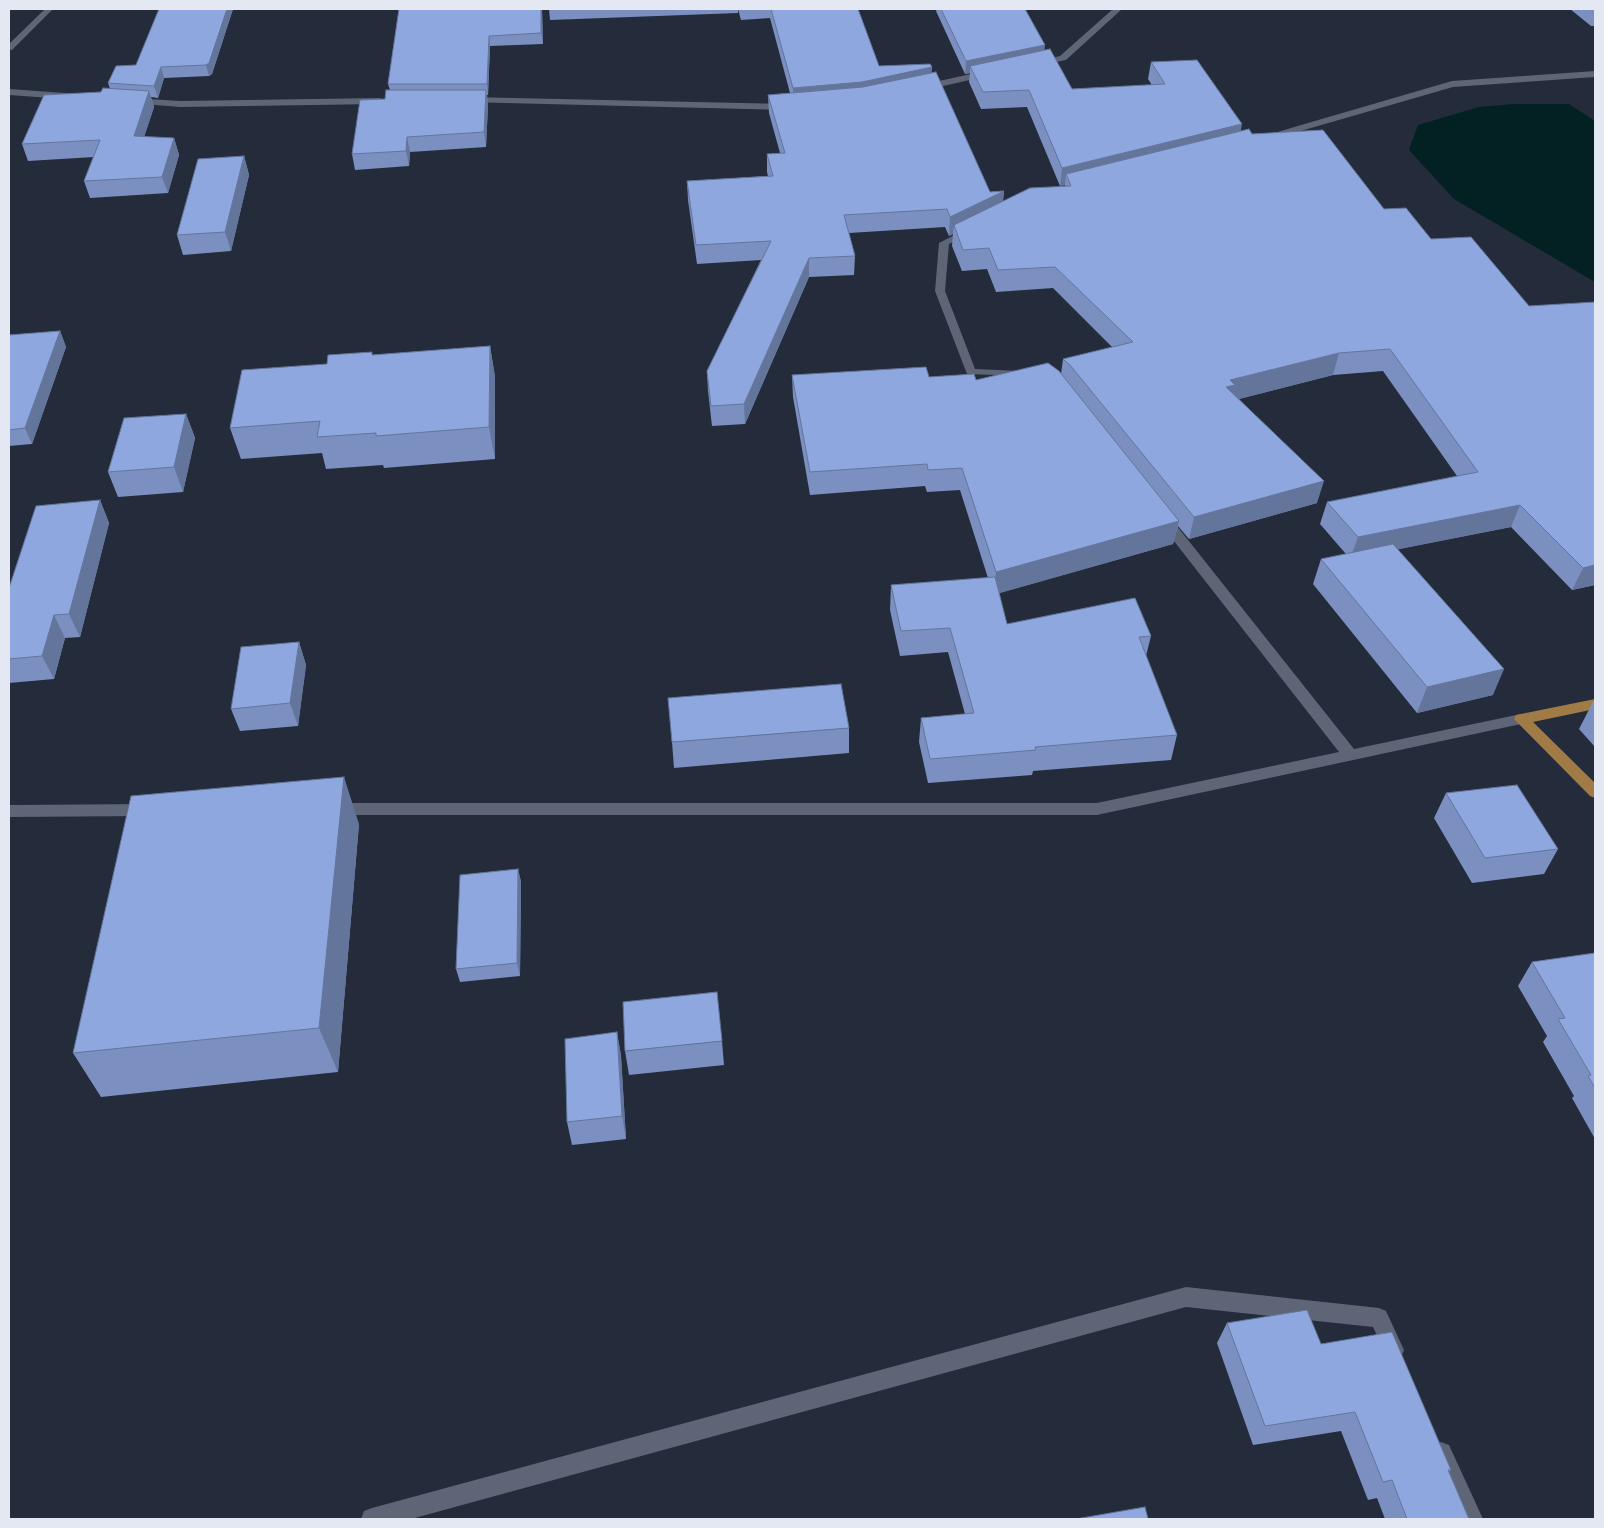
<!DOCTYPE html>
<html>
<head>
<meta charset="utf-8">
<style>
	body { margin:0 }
	#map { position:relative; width:1604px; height:1528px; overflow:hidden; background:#242b3a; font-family:"Zilla Slab",serif }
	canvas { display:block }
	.frame { position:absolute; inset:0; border:10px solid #e3e8f3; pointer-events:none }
</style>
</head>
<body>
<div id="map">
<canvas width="1604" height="1528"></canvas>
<div class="frame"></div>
</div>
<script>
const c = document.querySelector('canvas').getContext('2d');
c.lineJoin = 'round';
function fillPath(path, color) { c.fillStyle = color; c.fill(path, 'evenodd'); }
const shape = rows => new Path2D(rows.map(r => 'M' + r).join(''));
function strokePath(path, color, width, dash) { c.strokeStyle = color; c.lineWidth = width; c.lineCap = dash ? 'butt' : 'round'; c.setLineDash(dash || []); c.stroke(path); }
fillPath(shape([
	[1514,104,1569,104,1595,121,1595,282,1454,199,1409,150,1418,125,1479,107]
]), '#032022');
fillPath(shape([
	[45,9,53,9,12,50,9,50,9,44,45,9],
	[1113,9,1122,9,1066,60,1036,66,1032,63,1060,56,1113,9],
	[989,70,993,73,992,75,921,91,917,88,921,85,989,70],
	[1595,71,1595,77,1453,87,1273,139,1267,139,1265,137,1267,135,1452,81,1595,71],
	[9,89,65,93,69,96,65,99,9,95,9,89],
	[468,97,787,104,792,107,787,110,465,102,464,100,468,97],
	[133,98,180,101,380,98,384,101,380,104,180,107,130,103,129,101,133,98],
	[970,227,975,230,974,232,949,244,945,291,975,369,1021,371,1025,372,1027,374,1025,376,967,374,935,291,939,243,970,227],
	[1164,515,1169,516,1354,749,1521,714,1526,715,1528,719,1526,723,1521,724,1097,815,335,815,330,813,327,809,330,805,335,803,1097,803,1339,752,1159,522,1158,519,1164,515],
	[147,804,152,806,155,810,152,814,147,816,9,817,9,805,147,804],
	[1186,1287,1379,1308,1386,1311,1404,1350,1401,1357,1394,1360,1387,1357,1373,1327,1186,1307,411,1519,361,1519,364,1511,372,1508,1186,1287],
	[1441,1442,1449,1445,1483,1519,1461,1519,1430,1453,1433,1445,1441,1442]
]), '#5d6577');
fillPath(shape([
	[1595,699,1595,709,1533,722,1595,783,1595,798,1590,796,1514,719,1516,715,1521,714,1595,699]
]), '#a17b46');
fillPath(shape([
	[159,9,233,9,212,74,209,76,164,78,158,98,151,97,154,107,144,137,174,138,179,155,168,193,90,198,84,181,94,157,28,161,22,144,101,92,110,89,108,83,136,65],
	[399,9,542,9,543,44,490,46,488,95,487,95,488,105,486,147,410,152,409,166,355,170,352,154,390,90,388,84],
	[549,9,858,9,879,66,932,67,931,73,990,192,1004,191,1003,201,1065,186,1065,185,1060,186,1027,107,981,109,969,82,970,73,965,74,936,11,937,9,1025,9,1044,50,1072,89,1152,85,1148,79,1151,62,1241,131,1252,134,1323,130,1595,585,1572,590,1511,527,1398,549,1493,695,1417,713,1313,584,1321,559,1346,554,1320,524,1327,502,1457,476,1383,371,1333,375,1239,399,1317,503,1189,539,1178,526,1173,544,999,593,1007,624,1151,636,1146,656,1177,735,1171,760,1033,771,1032,775,928,783,919,742,921,718,965,714,948,652,900,656,890,610,891,585,988,578,960,490,927,492,925,486,810,495,793,397,792,375,929,377,976,380,1061,374,1063,359,1112,347,1053,288,996,292,987,269,962,271,952,246,953,234,949,236,945,227,849,233,855,256,854,275,809,277,745,424,712,426,708,391,707,371,761,260,697,264,688,200,687,181,768,176,767,172,767,154,780,153,769,113,768,95,790,93,770,18,741,20,738,9,738,13,550,20],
	[1570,9,1595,9,1595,26,1591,26],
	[244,156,249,175,231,251,183,255,177,235],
	[60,331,66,347,32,444,9,446,9,335],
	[490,346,495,377,495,459,384,468,383,465,326,469,322,453,241,459,230,428,327,364,373,355],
	[186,414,195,438,183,492,118,497,108,472],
	[100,500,109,523,80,637,65,638,54,679,9,683,9,588],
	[299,642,306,665,298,726,240,731,231,709],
	[1595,698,1595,747,1579,729],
	[849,728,849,753,674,768,672,742],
	[1446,793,1558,849,1544,874,1472,883,1434,818],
	[359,824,338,1072,101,1097,73,1053],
	[518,869,521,882,520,976,460,982,456,969],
	[1595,953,1595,1139,1572,1098,1574,1096,1543,1042,1547,1036,1518,986,1532,962],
	[617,1032,621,1056,626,1139,572,1145,567,1122],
	[722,1041,724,1065,629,1075,625,1051],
	[1227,1323,1321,1344,1451,1470,1449,1472,1469,1519,1385,1519,1377,1498,1368,1500,1341,1431,1253,1445,1217,1343]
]), '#7b90c0');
fillPath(shape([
	[227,9,233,9,212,74,209,76,206,65],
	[541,9,542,9,543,44,541,33],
	[489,36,490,46,488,95,487,84],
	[1045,45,1044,57,970,66,970,73,965,74,966,61],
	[161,67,164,78,158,98,154,86],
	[932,67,931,81,793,102,793,88],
	[486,90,488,105,486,147,484,132],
	[149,91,154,107,139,152,134,136],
	[1242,124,1239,141,1066,174,1065,185,1060,186,1062,168],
	[407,137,410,152,409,166,406,151],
	[174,138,179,155,168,193,162,177],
	[244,156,249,175,231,251,225,232],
	[1004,191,1002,210,954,225,953,234,949,236,950,217],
	[809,258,809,277,745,424,744,404],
	[60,331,66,347,32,444,25,428],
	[490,346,495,377,495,459,489,427],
	[1339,353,1333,375,1231,401,1226,387,1230,380],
	[186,414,195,438,183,492,174,467],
	[1324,481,1317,503,1189,539,1194,517],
	[100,500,109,523,80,637,69,614],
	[1520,505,1511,527,1350,559,1358,537],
	[1179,521,1173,544,993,595,996,572],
	[1595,565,1595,585,1572,590,1583,568],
	[54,615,65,638,54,679,42,656],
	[299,642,306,665,298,726,290,703],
	[1504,669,1493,695,1417,713,1427,687],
	[344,777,359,824,338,1072,319,1028],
	[518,869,521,882,520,976,517,963],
	[617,1032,621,1056,626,1139,622,1116]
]), '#64759c');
const building = shape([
	[159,9,227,9,209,63,206,65,161,67,154,86,108,83,116,66,136,65,159,9],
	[399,9,541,9,541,33,489,36,487,84,388,84,399,9],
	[771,9,858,9,879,66,930,64,932,67,862,82,793,88,771,9],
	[941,9,1025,9,1045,45,966,61,941,9],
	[1050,49,1072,89,1165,84,1151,62,1197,60,1242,124,1062,168,1029,90,983,92,970,66,1050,49],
	[936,72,990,192,1004,191,950,217,947,209,844,215,855,256,809,258,744,404,711,406,707,371,771,241,696,245,687,181,773,176,767,154,785,153,768,95,863,87,936,72],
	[103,88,149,91,134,136,174,138,162,177,84,181,100,140,22,144,44,95,101,92,103,88],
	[386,90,486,90,484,132,407,137,406,151,352,154,360,100,385,99,386,90],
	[1249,129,1252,134,1323,130,1384,209,1406,208,1431,239,1471,237,1529,306,1595,302,1595,565,1583,568,1520,505,1358,537,1327,502,1478,472,1390,349,1339,353,1230,380,1235,385,1226,387,1324,481,1194,517,1070,365,1063,359,1133,342,1055,267,998,270,989,248,963,250,954,225,1030,188,1071,186,1066,174,1249,129],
	[244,156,225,232,177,235,198,159,244,156],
	[60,331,25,428,9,430,9,335,60,331],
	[490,346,489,427,376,436,376,433,317,437,320,421,230,428,242,370,327,364,328,355,372,352,372,355,490,346],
	[1048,363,1059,371,1179,521,996,572,962,468,928,470,927,464,810,472,792,375,926,367,929,377,974,374,976,380,1048,363],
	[186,414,174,467,108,472,124,418,186,414],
	[100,500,69,614,54,615,42,656,9,659,9,588,36,506,100,500],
	[1393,544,1504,669,1427,687,1321,559,1393,544],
	[995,577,1007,624,1135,598,1151,636,1139,637,1177,735,1035,747,1036,750,930,759,921,718,974,713,950,628,901,631,891,585,995,577],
	[299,642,290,703,231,709,241,647,299,642],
	[841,684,849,728,672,742,668,698,841,684],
	[344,777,319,1028,73,1053,131,796,344,777],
	[1517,785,1558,849,1485,858,1446,793,1517,785],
	[518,869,517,963,456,969,460,875,518,869],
	[1595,953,1595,1088,1588,1076,1591,1075,1558,1019,1565,1018,1532,962,1595,953],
	[717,992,722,1041,625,1051,623,1002,717,992],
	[617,1032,622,1116,567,1122,565,1039,617,1032],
	[1307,1310,1321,1344,1392,1332,1451,1470,1448,1470,1469,1519,1407,1519,1392,1480,1383,1482,1355,1412,1265,1426,1227,1323,1307,1310],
	[1145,1507,1148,1519,1076,1519,1145,1507]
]);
fillPath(building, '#8fa7df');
strokePath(building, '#64759c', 1);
</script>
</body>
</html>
